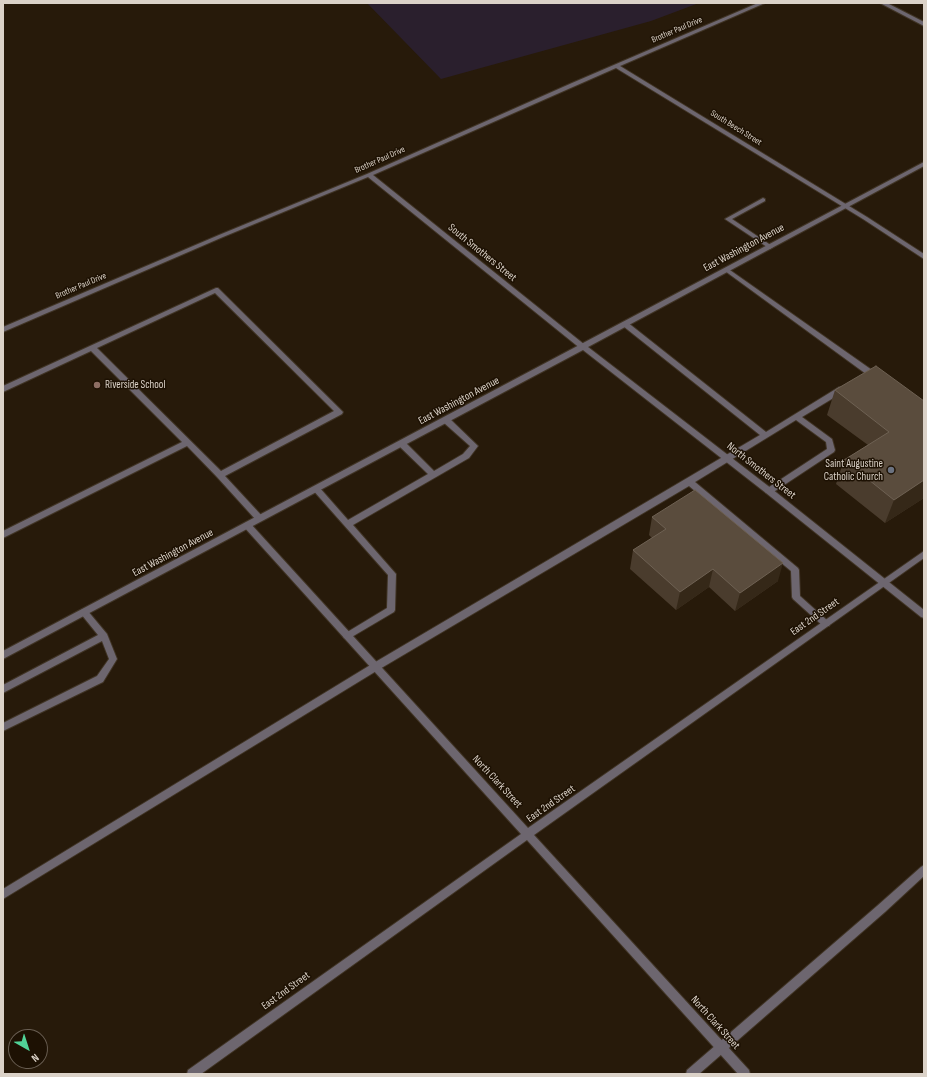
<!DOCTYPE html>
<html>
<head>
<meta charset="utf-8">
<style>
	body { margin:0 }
	#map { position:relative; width:927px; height:1077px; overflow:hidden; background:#271a0a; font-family:"Sofia Sans Condensed",sans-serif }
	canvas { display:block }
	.frame { position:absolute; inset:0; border:4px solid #dbd2c8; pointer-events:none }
	.north { position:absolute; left:8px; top:1029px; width:40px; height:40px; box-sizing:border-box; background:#1d1103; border:1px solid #695e52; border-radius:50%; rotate:141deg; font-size:11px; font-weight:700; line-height:16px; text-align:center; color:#dbd2c8 }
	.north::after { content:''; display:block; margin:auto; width:14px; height:18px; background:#51d398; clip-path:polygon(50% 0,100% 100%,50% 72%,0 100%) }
</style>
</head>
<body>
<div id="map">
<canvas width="927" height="1077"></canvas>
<div class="frame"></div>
<div class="north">N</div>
</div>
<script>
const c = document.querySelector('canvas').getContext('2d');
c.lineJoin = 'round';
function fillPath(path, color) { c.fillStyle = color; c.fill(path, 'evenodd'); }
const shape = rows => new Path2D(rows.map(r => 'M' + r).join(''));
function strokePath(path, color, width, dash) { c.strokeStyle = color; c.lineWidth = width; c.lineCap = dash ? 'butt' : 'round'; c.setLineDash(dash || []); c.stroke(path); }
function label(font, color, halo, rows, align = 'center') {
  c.font = font + ' "Sofia Sans Condensed",sans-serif'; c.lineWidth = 3; c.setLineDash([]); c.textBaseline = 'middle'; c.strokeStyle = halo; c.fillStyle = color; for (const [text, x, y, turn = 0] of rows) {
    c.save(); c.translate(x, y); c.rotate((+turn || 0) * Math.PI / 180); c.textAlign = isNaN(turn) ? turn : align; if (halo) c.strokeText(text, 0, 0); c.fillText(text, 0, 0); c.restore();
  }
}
fillPath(shape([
	[367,3,699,3,651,21,441,79]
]), '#2a1f2d');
const service = shape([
	[763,198,765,199,765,201,732,219,772,246,773,247,770,249,725,219,763,198],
	[727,268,879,375,880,377,879,379,873,379,725,271,725,269,727,268],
	[216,288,218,288,343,412,342,414,225,476,262,516,263,518,262,520,256,520,217,477,187,446,3,538,3,531,182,442,91,351,3,392,3,386,216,288],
	[215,293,334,411,221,471,97,348,215,293],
	[623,322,627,322,766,432,839,387,845,387,846,389,845,391,802,417,832,439,835,450,834,452,772,493,766,493,765,491,766,489,827,449,826,442,796,420,695,482,798,568,799,570,800,596,829,622,830,624,829,626,823,626,793,599,792,597,791,571,689,486,378,670,3,899,3,889,372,664,760,435,623,326,622,324,623,322],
	[446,417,449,418,478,446,469,458,353,525,396,574,395,610,394,612,350,638,347,639,344,638,343,636,344,634,387,608,388,575,312,489,313,487,319,487,348,520,428,474,399,446,398,444,399,442,405,442,434,471,463,454,470,446,443,422,442,420,446,417],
	[84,609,87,610,107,634,117,659,103,682,3,731,3,723,97,676,109,659,102,641,3,693,3,685,98,635,81,614,80,612,81,610,84,609],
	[924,865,924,876,885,912,699,1074,686,1074,687,1070,877,906,921,867,924,865]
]);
const minor = shape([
	[758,3,765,3,620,66,867,217,924,254,924,259,863,219,616,68,373,175,585,345,587,347,585,349,581,349,368,177,223,237,3,332,3,327,219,235,367,174,572,83,758,3],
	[880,3,887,3,924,22,924,26,880,3],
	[247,522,250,523,528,828,924,551,924,558,534,835,749,1070,750,1074,738,1074,527,840,201,1074,187,1074,188,1070,521,834,244,527,243,525,247,522]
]);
const tertiary = shape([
	[924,162,924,166,588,347,772,489,924,610,924,618,921,617,766,493,583,350,3,659,3,651,924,162]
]);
strokePath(service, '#403425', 2);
strokePath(minor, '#403425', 2);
strokePath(tertiary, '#403425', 2);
fillPath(service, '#6d666f');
fillPath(minor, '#6d666f');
fillPath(tertiary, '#6d666f');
fillPath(shape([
	[835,390,924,401,924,498,885,523,836,484,844,460,868,445,827,415],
	[652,517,778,581,735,611,709,587,676,610,630,569,633,550,652,538,649,535]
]), '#4a3c2d');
fillPath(shape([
	[924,480,924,498,885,523,894,500],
	[783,563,778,581,735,611,740,593],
	[713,569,709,587,676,610,680,592]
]), '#352818');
const building = shape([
	[876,366,924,401,924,480,894,500,844,460,889,432,835,390,876,366],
	[695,490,783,563,740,593,713,569,680,592,633,550,666,529,652,517,695,490]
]);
fillPath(building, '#5a4c3d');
strokePath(building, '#6e6153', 1);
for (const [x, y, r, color] of [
	[97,385,4,"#8d6e63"],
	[891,470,4,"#6b7280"]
]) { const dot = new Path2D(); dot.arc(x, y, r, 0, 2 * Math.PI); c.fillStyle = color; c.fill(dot); strokePath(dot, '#1d1103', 1.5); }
label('9px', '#dbd2c8', '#1d1103', [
	["Brother Paul Drive",677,30,-23],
	["South Beech Street",736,128,32],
	["Brother Paul Drive",380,160,-24],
	["Brother Paul Drive",81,286,-23]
]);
label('11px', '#dbd2c8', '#1d1103', [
	["East Washington Avenue",744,248,-28],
	["South Smothers Street",482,253,39],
	["East Washington Avenue",459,401,-28],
	["North Smothers Street",761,471,38],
	["East Washington Avenue",173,553,-28],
	["East 2nd Street",815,617,-35],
	["North Clark Street",497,782,47],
	["East 2nd Street",551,804,-35],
	["East 2nd Street",286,991,-36],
	["North Clark Street",715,1023,48]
]);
label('11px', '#dbd2c8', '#1d1103', [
	["Riverside School",105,385],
	["Saint Augustine",883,464,"right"],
	["Catholic Church",883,477,"right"]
], 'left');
</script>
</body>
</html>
